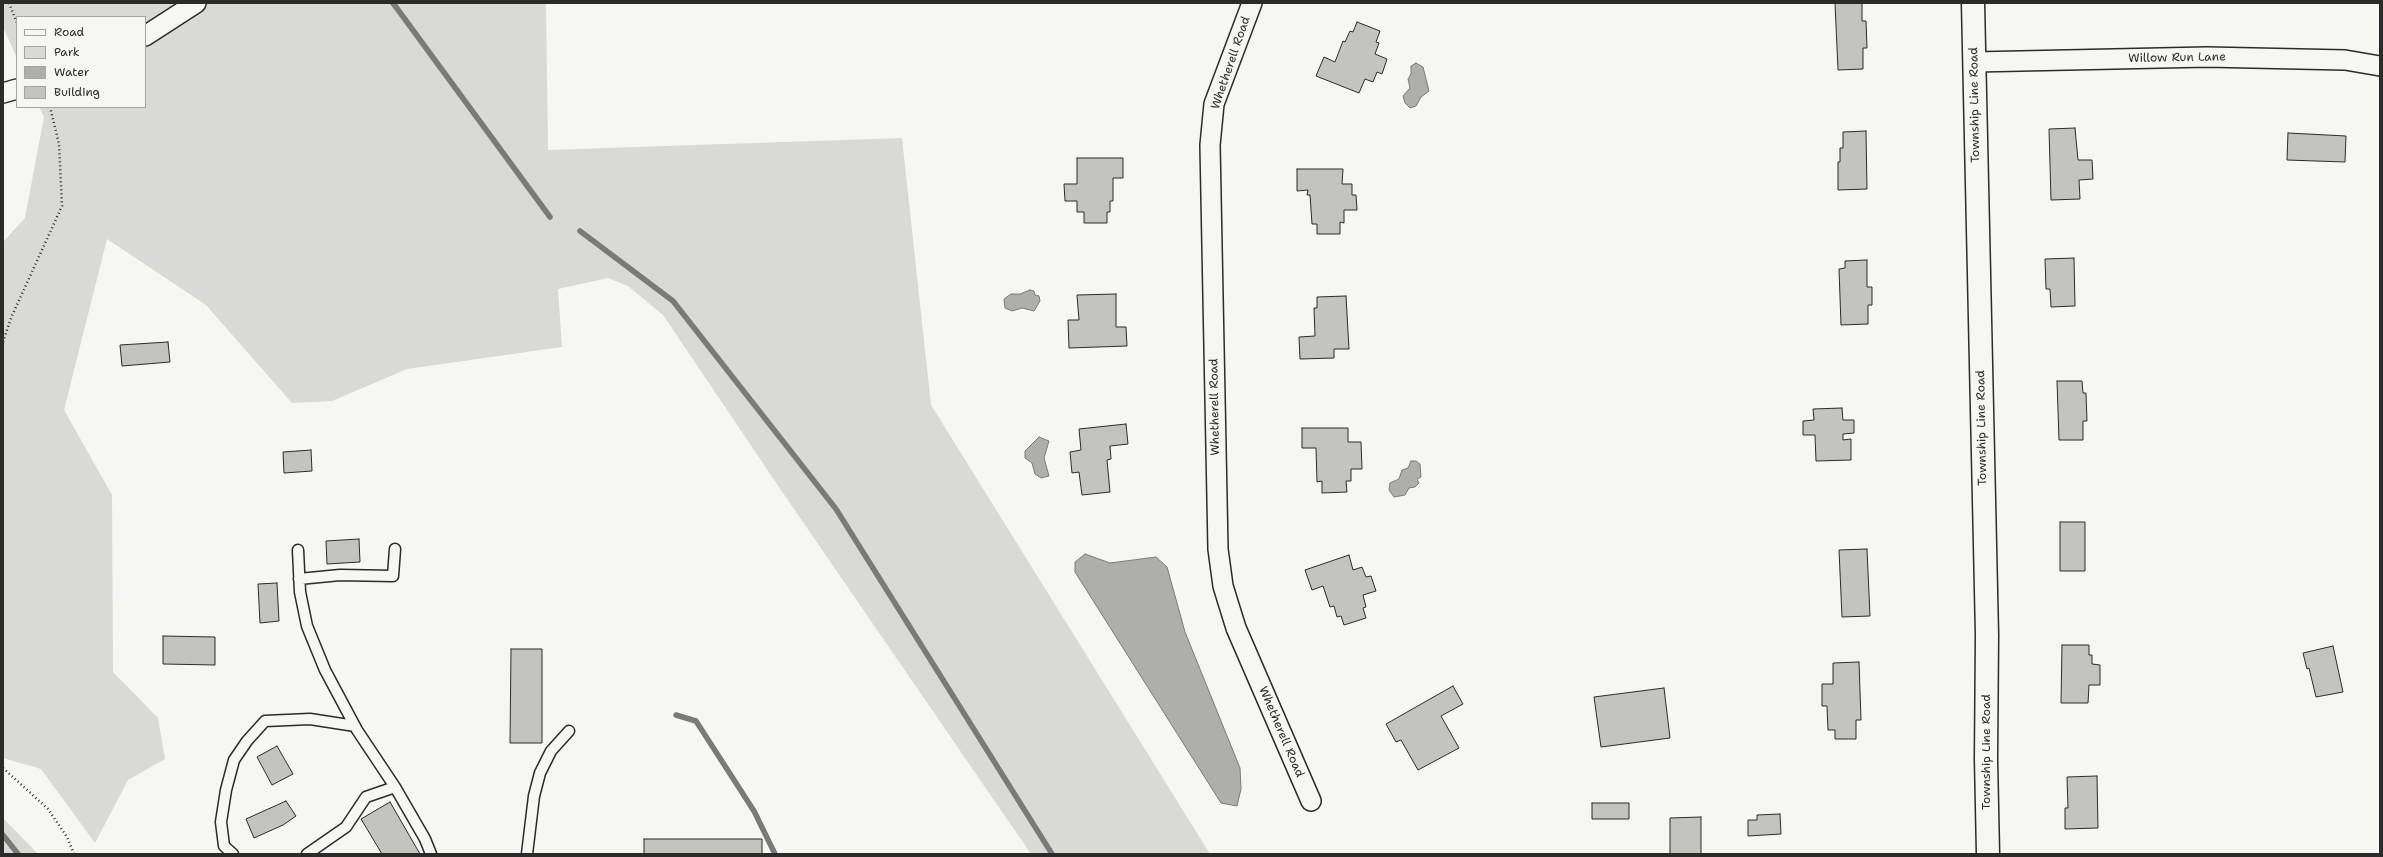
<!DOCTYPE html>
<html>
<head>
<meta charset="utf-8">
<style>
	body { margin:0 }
	#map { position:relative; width:2383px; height:857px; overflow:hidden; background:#f6f6f2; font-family:"Shantell Sans",sans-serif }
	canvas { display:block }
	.frame { position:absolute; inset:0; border:4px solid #2b2b2b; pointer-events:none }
	.legend { position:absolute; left:16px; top:16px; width:130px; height:92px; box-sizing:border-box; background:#f6f6f2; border:1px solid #a5a5a2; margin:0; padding:5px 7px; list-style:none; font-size:12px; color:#2b2b2b }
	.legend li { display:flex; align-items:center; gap:8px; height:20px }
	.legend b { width:20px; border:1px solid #a5a5a2 }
</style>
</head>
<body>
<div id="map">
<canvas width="2383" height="857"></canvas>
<div class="frame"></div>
<ul class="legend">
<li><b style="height:5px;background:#f6f6f2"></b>Road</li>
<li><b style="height:11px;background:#d9d9d5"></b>Park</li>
<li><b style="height:11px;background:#aeaeab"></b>Water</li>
<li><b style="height:11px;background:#c3c3c0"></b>Building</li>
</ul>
</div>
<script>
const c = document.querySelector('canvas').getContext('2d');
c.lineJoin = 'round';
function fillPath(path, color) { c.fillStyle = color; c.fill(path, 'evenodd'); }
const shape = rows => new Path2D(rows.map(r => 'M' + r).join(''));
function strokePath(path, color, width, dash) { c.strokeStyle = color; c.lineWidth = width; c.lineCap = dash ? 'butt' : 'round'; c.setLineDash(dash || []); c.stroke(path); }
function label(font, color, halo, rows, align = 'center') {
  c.font = font + ' "Shantell Sans",sans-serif'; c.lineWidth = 4; c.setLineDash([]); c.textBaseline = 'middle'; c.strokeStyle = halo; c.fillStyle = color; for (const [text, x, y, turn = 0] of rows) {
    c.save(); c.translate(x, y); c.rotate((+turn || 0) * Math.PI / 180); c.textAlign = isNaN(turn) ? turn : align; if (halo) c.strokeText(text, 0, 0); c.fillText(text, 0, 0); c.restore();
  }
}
fillPath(shape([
	[3,3,546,3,548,150,902,138,931,405,1210,854,1031,854,783,493,663,315,628,286,608,278,558,289,562,347,407,369,332,401,292,403,206,305,107,239,64,410,112,495,113,672,158,718,165,759,128,780,95,843,41,769,3,758,3,242,25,218,44,117,39,107,145,107,145,17,17,17,17,58,3,27],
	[3,818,38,854,3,854]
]), '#d9d9d5');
const water = shape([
	[1416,63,1423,67,1429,91,1421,97,1416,106,1410,108,1405,103,1403,96,1410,88,1408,79,1411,74,1411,66,1416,63],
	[1030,290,1034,291,1035,295,1039,296,1040,301,1034,311,1022,308,1012,311,1005,308,1004,299,1011,294,1020,294,1030,290],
	[1039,437,1049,441,1044,458,1049,476,1041,478,1035,474,1032,463,1025,458,1025,451,1039,437],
	[1411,461,1416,461,1420,464,1421,477,1417,479,1419,483,1415,487,1409,488,1405,495,1394,497,1389,490,1390,483,1399,479,1402,470,1408,468,1411,461],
	[1085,554,1110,563,1156,557,1167,567,1185,632,1240,768,1241,789,1237,806,1221,803,1075,572,1075,562,1085,554]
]);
fillPath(water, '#aeaeab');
strokePath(water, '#7a7a78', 1);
strokePath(shape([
	[393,3,550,217],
	[580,231,673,301,836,509,1052,854],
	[676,715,696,721,754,811,775,854],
	[3,835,18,854]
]), '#7a7a78', 5.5);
const building = shape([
	[1835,3,1862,3,1862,21,1866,21,1867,48,1863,48,1863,69,1838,70,1835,3],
	[1357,22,1380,31,1376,42,1379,43,1375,54,1387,59,1382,74,1377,72,1373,82,1365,79,1359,93,1316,76,1324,57,1335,62,1343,41,1345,42,1350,31,1353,32,1357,22],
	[2075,128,2078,160,2092,160,2093,179,2079,180,2080,199,2051,200,2049,129,2075,128],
	[1866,131,1867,189,1838,190,1838,162,1840,162,1840,148,1843,148,1843,132,1866,131],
	[2288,133,2346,136,2345,162,2287,160,2288,133],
	[1077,158,1123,158,1123,178,1113,178,1113,201,1110,201,1110,212,1107,212,1107,223,1084,223,1084,212,1077,212,1077,201,1065,201,1064,184,1077,184,1077,158],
	[1297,169,1343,169,1342,184,1352,184,1352,195,1356,195,1357,210,1344,210,1344,223,1340,222,1340,234,1317,234,1317,224,1312,224,1310,195,1307,195,1308,190,1297,191,1297,169],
	[2074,258,2075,306,2051,307,2050,289,2046,289,2045,259,2074,258],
	[1867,260,1867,287,1872,287,1872,305,1868,305,1868,324,1841,325,1839,269,1845,268,1845,261,1867,260],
	[1116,294,1116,327,1126,327,1127,346,1069,348,1068,320,1079,320,1077,295,1116,294],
	[1346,296,1349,349,1334,349,1334,358,1300,359,1299,337,1315,336,1314,308,1317,308,1317,297,1346,296],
	[168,342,170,362,122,366,120,345,168,342],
	[2057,381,2082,381,2083,393,2086,393,2087,421,2083,421,2083,440,2059,440,2057,381],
	[1842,408,1843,420,1854,420,1854,433,1843,434,1843,440,1851,439,1851,460,1816,461,1815,435,1803,435,1803,421,1814,420,1813,409,1842,408],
	[1126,424,1128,444,1110,446,1111,459,1107,460,1110,492,1082,495,1079,472,1072,473,1070,452,1081,450,1079,429,1126,424],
	[1302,428,1348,428,1348,442,1361,442,1362,469,1351,469,1351,481,1346,481,1347,492,1322,493,1322,481,1317,482,1316,448,1302,448,1302,428],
	[311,450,312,471,284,473,283,452,311,450],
	[2060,522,2085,522,2085,571,2060,571,2060,522],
	[359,539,360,562,327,564,326,541,359,539],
	[1867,549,1870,616,1842,617,1839,550,1867,549],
	[1349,555,1353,570,1362,567,1366,577,1371,576,1376,591,1363,595,1366,607,1363,608,1366,618,1344,625,1341,616,1337,617,1334,606,1330,607,1323,586,1312,590,1305,570,1349,555],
	[277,583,279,621,260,623,258,584,277,583],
	[163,636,215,637,215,665,163,664,163,636],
	[2062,645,2089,645,2089,655,2092,655,2092,664,2100,665,2100,685,2089,685,2088,703,2061,703,2062,645],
	[2333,646,2343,692,2316,697,2309,668,2307,669,2303,653,2333,646],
	[511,649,542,649,542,743,510,743,511,649],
	[1859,662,1861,720,1856,720,1856,739,1835,739,1835,730,1828,730,1827,706,1822,706,1822,684,1833,684,1833,663,1859,662],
	[1453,686,1463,704,1441,716,1459,748,1418,770,1401,740,1396,742,1386,724,1453,686],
	[1664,688,1670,738,1601,747,1594,697,1664,688],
	[277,746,293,774,272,785,257,757,277,746],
	[2097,776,2098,828,2065,829,2065,808,2068,808,2067,777,2097,776],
	[286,801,296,816,283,825,254,838,246,819,286,801],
	[390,802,420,854,382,854,361,819,390,802],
	[1592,803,1629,803,1629,819,1592,819,1592,803],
	[1780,814,1781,834,1748,836,1748,820,1757,820,1757,815,1780,814],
	[1701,817,1701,854,1670,854,1670,818,1701,817],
	[644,839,762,839,762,854,644,854,644,839]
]);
fillPath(building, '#c3c3c0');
strokePath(building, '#2b2b2b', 1);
const lane = shape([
	[298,550,300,592,307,626,325,670,357,730,395,787,425,839,431,854],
	[299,579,340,575,393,576,395,549],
	[233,854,224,846,221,822,226,790,234,760,247,741,265,721,310,719,355,726],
	[307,854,346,827,366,797,395,787],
	[527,854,534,796,540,773,551,751,569,731]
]);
const street = shape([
	[1252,3,1214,104,1210,145,1218,549,1223,586,1236,628,1311,801],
	[145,36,196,3],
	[1974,62,2207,57,2345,60,2380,66],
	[3,93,17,89]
]);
const secondary = shape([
	[1973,3,1987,635,1986,759,1988,854]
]);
strokePath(lane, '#2b2b2b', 13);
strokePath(street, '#2b2b2b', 22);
strokePath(secondary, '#2b2b2b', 25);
strokePath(shape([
	[9,3,17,23],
	[3,342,11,318,62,206,59,144,50,107],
	[3,768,48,809,67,837,74,854]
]), '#2b2b2b', 2.5, [1, 3]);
strokePath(lane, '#f6f6f2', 10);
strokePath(street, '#f6f6f2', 19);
strokePath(secondary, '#f6f6f2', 22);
label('12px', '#2b2b2b', '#f6f6f2', [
	["Willow Run Lane",2177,58,-1],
	["Whetherell Road",1231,63,-71],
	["Township Line Road",1975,105,-91],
	["Whetherell Road",1215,407,-91],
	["Township Line Road",1982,428,-91],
	["Whetherell Road",1281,732,67],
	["Township Line Road",1987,752,-90]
]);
</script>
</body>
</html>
